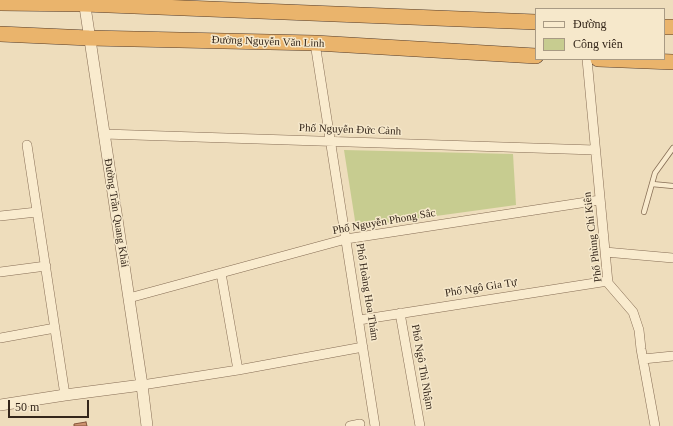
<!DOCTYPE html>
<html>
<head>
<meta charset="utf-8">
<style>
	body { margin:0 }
	#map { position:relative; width:673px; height:426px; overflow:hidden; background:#eeddbc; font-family:"Times New Roman",serif }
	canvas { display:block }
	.legend { position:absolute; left:535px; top:8px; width:130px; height:52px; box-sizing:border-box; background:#f6e8cb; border:1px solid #a89a84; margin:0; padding:5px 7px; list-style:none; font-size:12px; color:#34261a }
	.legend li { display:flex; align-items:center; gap:8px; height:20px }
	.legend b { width:20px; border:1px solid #a89a84 }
	.scale { position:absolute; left:8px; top:400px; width:81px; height:18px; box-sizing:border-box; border:2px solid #34261a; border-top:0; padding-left:5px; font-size:12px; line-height:14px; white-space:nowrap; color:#34261a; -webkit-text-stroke:3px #f6e8cb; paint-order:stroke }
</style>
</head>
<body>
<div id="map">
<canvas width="673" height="426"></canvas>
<ul class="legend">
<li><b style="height:5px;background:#f9ebce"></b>Đường</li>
<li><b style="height:11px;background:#c7cc90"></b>Công viên</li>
</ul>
<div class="scale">50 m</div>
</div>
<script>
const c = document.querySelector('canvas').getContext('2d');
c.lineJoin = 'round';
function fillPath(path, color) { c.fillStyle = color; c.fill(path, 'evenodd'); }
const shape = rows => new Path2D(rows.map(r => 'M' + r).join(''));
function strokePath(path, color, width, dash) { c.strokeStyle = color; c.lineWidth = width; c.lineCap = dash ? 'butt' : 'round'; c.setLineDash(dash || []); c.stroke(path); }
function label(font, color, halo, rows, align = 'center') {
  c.font = font + ' "Times New Roman",serif'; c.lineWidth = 3; c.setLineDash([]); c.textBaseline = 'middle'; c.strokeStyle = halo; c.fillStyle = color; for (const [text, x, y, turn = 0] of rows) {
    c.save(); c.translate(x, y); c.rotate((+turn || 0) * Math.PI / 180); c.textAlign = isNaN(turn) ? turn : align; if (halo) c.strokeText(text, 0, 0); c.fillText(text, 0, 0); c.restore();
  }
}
fillPath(shape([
	[344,150,513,154,516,205,356,227]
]), '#c7cc90');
const building = shape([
	[86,422,87,426,74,426,74,424,86,422]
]);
fillPath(building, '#cd9370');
strokePath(building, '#85553b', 1);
const service = shape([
	[652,184,673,186],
	[644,212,655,173,673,148]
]);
const minor = shape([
	[315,43,375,426],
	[587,59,608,283,633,312,639,330,641,349,655,426],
	[104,134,595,150],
	[27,145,65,395],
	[0,216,37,212],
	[605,252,673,258],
	[0,272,46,266],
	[221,273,238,370],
	[129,298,346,239,600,200],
	[400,313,420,426],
	[359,320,608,281],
	[0,338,55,328],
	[643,359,673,356],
	[142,385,238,370,363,347],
	[350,426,360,424]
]);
const tertiary = shape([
	[84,0,142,385,147,426],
	[0,405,65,395,142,385]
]);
const trunk = shape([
	[0,3,84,4,536,22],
	[664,27,673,27],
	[0,34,89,38,315,43,536,56],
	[598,59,673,62]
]);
strokePath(service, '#866d55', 6);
strokePath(minor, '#866d55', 10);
strokePath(tertiary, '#866d55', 12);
strokePath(trunk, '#533b2a', 16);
strokePath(service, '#f9ebce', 4.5);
strokePath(minor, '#f9ebce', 9);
strokePath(tertiary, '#f9ebce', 11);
strokePath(trunk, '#eab46c', 15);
label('11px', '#34261a', '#f6e8cb', [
	["Đường Nguyễn Văn Linh",268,42,2],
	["Phố Nguyễn Đức Cảnh",350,130,2],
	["Đường Trần Quang Khải",116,213,81],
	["Phố Nguyễn Phong Sắc",384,222,-10],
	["Phố Phùng Chí Kiên",593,237,-97],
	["Phố Ngô Gia Tự",481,288,-9],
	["Phố Hoàng Hoa Thám",367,292,81],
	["Phố Ngô Thì Nhậm",422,367,80]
]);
</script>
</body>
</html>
